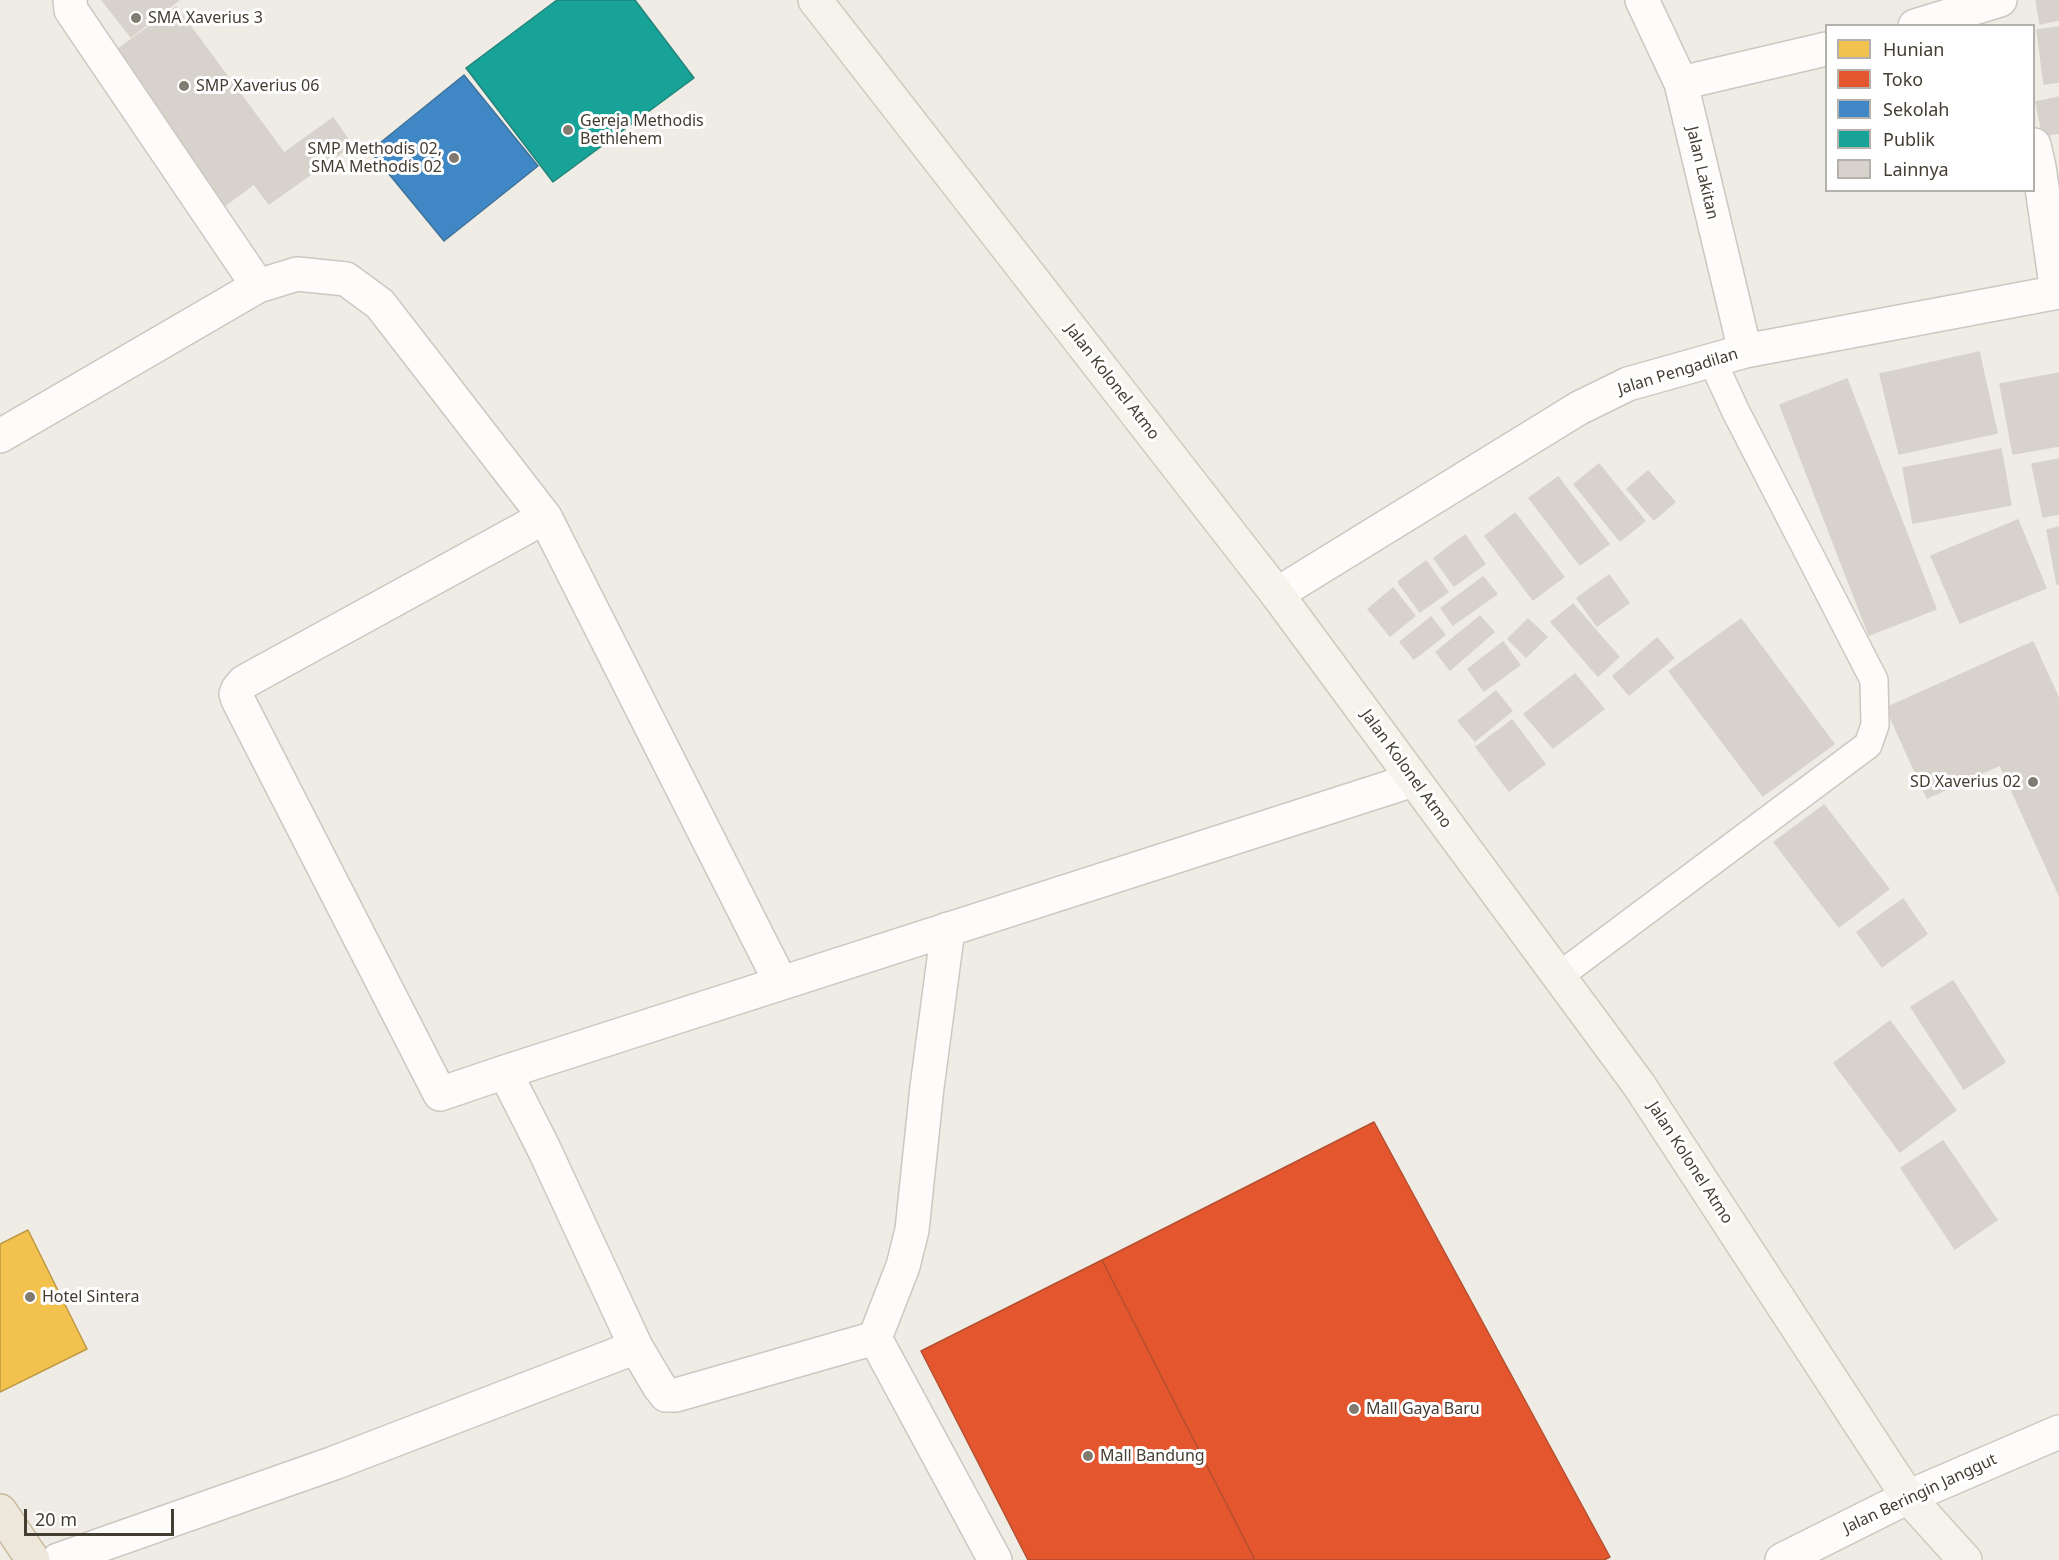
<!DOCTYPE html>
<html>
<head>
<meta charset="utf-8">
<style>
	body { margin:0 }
	#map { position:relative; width:2059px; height:1560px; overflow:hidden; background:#efece5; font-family:"Noto Sans",sans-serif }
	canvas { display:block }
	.legend { position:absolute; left:1825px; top:24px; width:210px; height:168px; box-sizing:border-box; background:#fff; border:2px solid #b4b1ad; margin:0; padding:8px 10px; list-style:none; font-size:18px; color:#443d31 }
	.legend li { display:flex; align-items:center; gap:12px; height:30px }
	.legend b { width:30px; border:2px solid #b4b1ad }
	.scale { position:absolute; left:24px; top:1509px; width:150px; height:27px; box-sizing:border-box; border:3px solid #443d31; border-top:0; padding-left:8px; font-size:18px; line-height:21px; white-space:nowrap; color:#443d31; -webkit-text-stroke:4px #fff; paint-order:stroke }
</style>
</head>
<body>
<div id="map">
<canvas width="2059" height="1560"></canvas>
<ul class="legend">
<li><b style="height:16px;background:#f2c14e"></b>Hunian</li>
<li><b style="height:16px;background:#e4572e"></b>Toko</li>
<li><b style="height:16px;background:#3f88c5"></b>Sekolah</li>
<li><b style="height:16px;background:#17a398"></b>Publik</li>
<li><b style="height:16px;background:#d7d3cc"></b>Lainnya</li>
</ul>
<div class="scale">20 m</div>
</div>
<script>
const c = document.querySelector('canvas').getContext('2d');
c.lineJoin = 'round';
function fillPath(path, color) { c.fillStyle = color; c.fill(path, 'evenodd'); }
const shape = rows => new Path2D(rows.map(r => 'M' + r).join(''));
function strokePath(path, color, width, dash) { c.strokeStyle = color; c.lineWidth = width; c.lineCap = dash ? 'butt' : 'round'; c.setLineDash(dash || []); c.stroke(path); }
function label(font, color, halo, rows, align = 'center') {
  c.font = font + ' "Noto Sans",sans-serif'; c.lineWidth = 6; c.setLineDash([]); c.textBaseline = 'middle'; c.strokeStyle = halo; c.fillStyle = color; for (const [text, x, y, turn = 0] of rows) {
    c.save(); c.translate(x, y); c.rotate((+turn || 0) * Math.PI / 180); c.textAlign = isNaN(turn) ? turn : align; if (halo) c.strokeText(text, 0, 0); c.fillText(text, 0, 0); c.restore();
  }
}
const homes = shape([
	[28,1230,87,1349,0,1392,0,1244,28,1230]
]);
fillPath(homes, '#f2c14e');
strokePath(homes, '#be9945', 1.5);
const shops = shape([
	[1374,1122,1610,1557,1604,1560,1255,1560,1102,1260,1374,1122],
	[1102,1260,1255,1560,1028,1560,921,1351,1102,1260]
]);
fillPath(shops, '#e4572e');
strokePath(shops, '#b44f2f', 1.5);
const schools = shape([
	[464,75,538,166,444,241,370,151,464,75]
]);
fillPath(schools, '#3f88c5');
strokePath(schools, '#407299', 1.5);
const public = shape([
	[557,0,635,0,694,78,553,182,466,68,557,0]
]);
fillPath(public, '#17a398');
strokePath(public, '#248479', 1.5);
const building = shape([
	[102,0,179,0,131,37,102,0],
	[2036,0,2059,0,2059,20,2040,24,2036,0],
	[176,7,284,153,333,118,352,145,269,204,254,184,223,207,111,54,176,7],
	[2059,27,2059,82,2044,84,2037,30,2059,27],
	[2059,97,2059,133,2043,136,2036,102,2059,97],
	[1979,352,1997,433,1899,454,1880,374,1979,352],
	[2059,373,2059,446,2013,454,2000,384,2059,373],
	[1847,379,1936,609,1869,635,1780,405,1847,379],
	[2001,449,2011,505,1913,523,1903,468,2001,449],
	[2059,459,2059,514,2043,517,2032,464,2059,459],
	[1599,464,1645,521,1620,541,1574,484,1599,464],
	[1648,471,1675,502,1654,520,1627,489,1648,471],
	[1558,477,1609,544,1580,565,1529,498,1558,477],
	[1515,513,1564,577,1533,600,1485,536,1515,513],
	[2018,520,2046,588,1960,623,1931,556,2018,520],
	[2059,527,2059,584,2057,584,2047,530,2059,527],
	[1465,535,1485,564,1454,586,1434,558,1465,535],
	[1426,561,1448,592,1420,612,1398,582,1426,561],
	[1609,575,1629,603,1597,626,1577,598,1609,575],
	[1483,577,1497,594,1453,625,1441,608,1483,577],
	[1393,588,1415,616,1390,636,1368,609,1393,588],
	[1573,604,1619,657,1598,676,1551,622,1573,604],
	[1480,616,1494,632,1450,670,1436,652,1480,616],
	[1431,617,1445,635,1414,659,1400,642,1431,617],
	[1528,619,1547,637,1526,657,1508,639,1528,619],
	[1741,619,1834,744,1763,796,1669,671,1741,619],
	[1657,638,1674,658,1629,695,1613,676,1657,638],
	[1503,642,1520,665,1484,691,1468,669,1503,642],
	[2033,642,2059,699,2059,895,2000,765,1927,798,1886,708,2033,642],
	[1575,674,1604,709,1553,748,1524,714,1575,674],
	[1496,691,1512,711,1475,741,1458,721,1496,691],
	[1512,720,1545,764,1509,791,1476,747,1512,720],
	[1824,805,1889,889,1839,927,1774,842,1824,805],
	[1903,899,1927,934,1882,967,1857,932,1903,899],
	[1953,981,2005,1062,1964,1089,1911,1007,1953,981],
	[1890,1021,1956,1110,1900,1152,1834,1063,1890,1021],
	[1943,1141,1997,1220,1955,1249,1901,1168,1943,1141]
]);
fillPath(building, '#d7d3cc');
strokePath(building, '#d7d3cb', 1.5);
const service = shape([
	[1559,976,1868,745,1875,725,1874,680,1735,410,1712,360]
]);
const minor = shape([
	[70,0,71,10,258,286],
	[1642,0,1681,83,1745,351],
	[1915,26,2000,0],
	[1681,83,1826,49],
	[2034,145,2039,167,2057,292],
	[0,436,258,286,297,274,346,279,380,304,545,517,781,983],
	[545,517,244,682,238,689,236,694,238,700,440,1094,505,1072,1413,780],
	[1277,594,1579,408,1628,384,1745,351,2059,292],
	[505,1072,544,1149,636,1347,659,1386,666,1395,676,1395,875,1338,995,1560],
	[875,1338,903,1266,912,1230,927,1087,948,929],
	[58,1560,334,1463,636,1347],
	[1782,1560,1908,1497,2059,1432]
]);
const secondary = shape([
	[815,0,1277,594,1639,1085,1908,1497,1965,1560]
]);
const trunk = shape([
	[0,1511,33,1560]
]);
strokePath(service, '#cbc8c1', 30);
strokePath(minor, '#cbc8c1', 36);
strokePath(secondary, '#d0cabc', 36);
strokePath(trunk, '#cab99d', 36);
strokePath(service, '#fdfcfb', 27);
strokePath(minor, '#fdfcfb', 33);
strokePath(secondary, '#f6f3ec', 33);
strokePath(trunk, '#eee8dc', 33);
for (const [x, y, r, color] of [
	[136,18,6,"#807a70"],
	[184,86,6,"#807a70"],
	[568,130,6,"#807a70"],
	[454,158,6,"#807a70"],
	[2033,782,6,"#807a70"],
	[30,1297,6,"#807a70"],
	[1354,1409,6,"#807a70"],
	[1088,1456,6,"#807a70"]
]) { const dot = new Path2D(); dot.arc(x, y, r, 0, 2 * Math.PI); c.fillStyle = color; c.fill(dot); strokePath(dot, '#fff', 2); }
label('16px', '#443d31', '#fff', [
	["SMA Xaverius 3",148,18],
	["SMP Xaverius 06",196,86],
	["Gereja Methodis",580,121],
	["Bethlehem",580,139],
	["SMP Methodis 02,",442,149,"right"],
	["SMA Methodis 02",442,167,"right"],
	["SD Xaverius 02",2021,782,"right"],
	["Hotel Sintera",42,1297],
	["Mall Gaya Baru",1366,1409],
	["Mall Bandung",1100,1456]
], 'left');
label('16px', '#443d31', '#fff', [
	["Jalan Lakitan",1702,173,77],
	["Jalan Pengadilan",1678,372,-17],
	["Jalan Kolonel Atmo",1112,382,52],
	["Jalan Kolonel Atmo",1406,769,54],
	["Jalan Kolonel Atmo",1690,1163,57],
	["Jalan Beringin Janggut",1920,1494,-25]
]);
</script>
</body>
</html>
